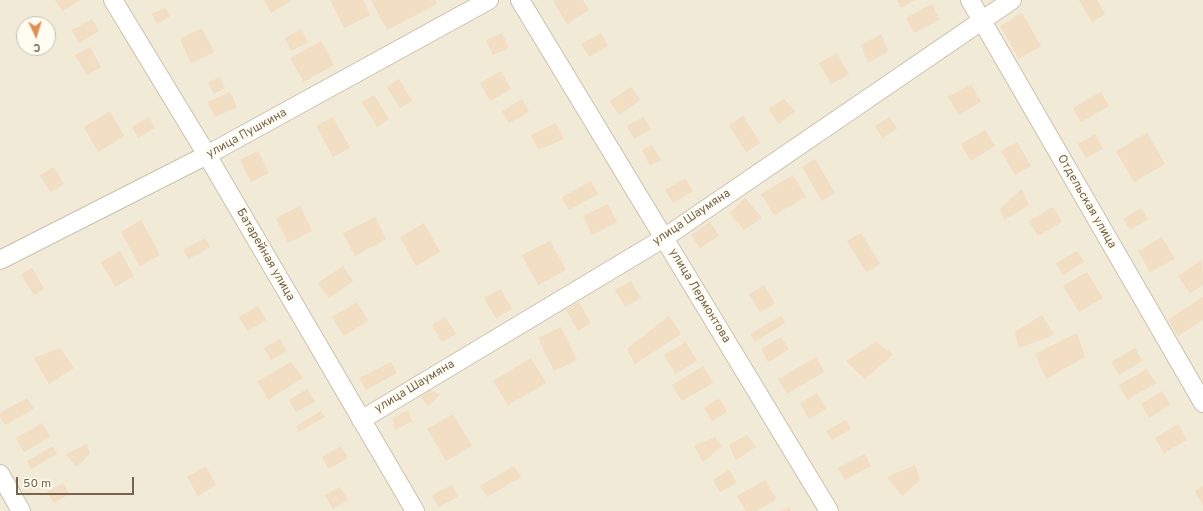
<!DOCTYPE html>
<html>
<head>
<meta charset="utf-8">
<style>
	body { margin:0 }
	#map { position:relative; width:1203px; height:511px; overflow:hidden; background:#fdf9ea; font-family:Overpass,sans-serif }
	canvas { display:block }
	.north { position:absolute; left:16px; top:16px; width:40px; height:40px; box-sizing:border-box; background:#fffcf1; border:1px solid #c9bfaf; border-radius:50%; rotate:176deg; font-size:11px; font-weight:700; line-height:16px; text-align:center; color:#78644d }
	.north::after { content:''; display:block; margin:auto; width:14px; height:18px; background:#e58e51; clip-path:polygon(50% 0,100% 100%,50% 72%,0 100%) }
	.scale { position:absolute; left:16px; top:477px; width:118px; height:18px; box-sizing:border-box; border:2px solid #78644d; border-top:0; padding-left:5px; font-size:12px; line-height:14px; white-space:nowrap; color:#78644d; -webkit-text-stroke:3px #fffcf1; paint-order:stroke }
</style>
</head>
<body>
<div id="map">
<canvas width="1203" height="511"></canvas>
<div class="north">С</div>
<div class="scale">50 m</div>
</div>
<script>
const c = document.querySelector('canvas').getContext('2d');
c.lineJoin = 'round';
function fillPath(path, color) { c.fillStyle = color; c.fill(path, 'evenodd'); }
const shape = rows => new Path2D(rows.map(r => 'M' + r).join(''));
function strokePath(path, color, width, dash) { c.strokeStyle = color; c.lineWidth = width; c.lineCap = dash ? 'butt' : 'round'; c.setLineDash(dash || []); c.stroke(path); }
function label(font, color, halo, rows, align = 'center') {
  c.font = font + ' Overpass,sans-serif'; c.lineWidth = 4; c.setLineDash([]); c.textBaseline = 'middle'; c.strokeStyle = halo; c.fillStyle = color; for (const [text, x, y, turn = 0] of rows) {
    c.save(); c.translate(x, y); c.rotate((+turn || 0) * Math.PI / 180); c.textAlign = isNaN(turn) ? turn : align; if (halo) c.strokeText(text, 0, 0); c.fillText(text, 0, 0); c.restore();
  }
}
fillPath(shape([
	[0,0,1203,0,1203,511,0,511],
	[24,24,48,24,48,48,24,48]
]), '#f1ead6');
fillPath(shape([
	[55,0,81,0,62,11],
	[264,0,290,0,291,1,271,13],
	[330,0,363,0,370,15,344,28],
	[371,0,435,0,437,4,387,30],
	[555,0,583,0,589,10,567,24,553,1],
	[898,0,915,0,901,8,897,1],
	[1079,0,1097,0,1105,14,1092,22],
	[932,4,940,19,914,33,906,18],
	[165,7,170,17,157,24,152,14],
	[1022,13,1041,46,1019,59,1000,26],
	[92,19,99,31,79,43,72,30],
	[202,28,214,52,191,63,180,39],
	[301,29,308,42,291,51,285,38],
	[502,33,509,48,493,55,486,40],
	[601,33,608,46,589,57,581,44],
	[881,34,888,51,868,63,861,45],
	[321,41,334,65,304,82,290,58],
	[90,47,101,67,87,75,75,55],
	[837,53,849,75,831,84,819,63],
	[501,71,511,89,490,101,480,83],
	[220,77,225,88,214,94,208,83],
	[399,79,412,101,400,108,387,87],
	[971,84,981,102,959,115,948,97],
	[631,87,640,100,619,115,610,101],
	[230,92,237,107,215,117,208,102],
	[1101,92,1109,106,1081,122,1073,108],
	[374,95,389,119,377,127,362,102],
	[522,99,529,112,509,123,502,111],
	[784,99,795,111,779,124,768,109],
	[110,111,124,136,98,152,84,127],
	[743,116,760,143,746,152,729,125],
	[149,117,155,128,138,138,132,127],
	[333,117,350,148,333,157,316,126],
	[643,117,651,129,634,139,627,126],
	[890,117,897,129,882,138,875,126],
	[556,123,564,139,538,150,531,135],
	[985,130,995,146,971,161,961,144],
	[1147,133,1165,164,1134,182,1116,151],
	[1095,134,1103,149,1086,158,1078,144],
	[1017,142,1031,166,1015,175,1001,151],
	[652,145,661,160,650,166,642,150],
	[258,151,269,173,251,182,240,160],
	[815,159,835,193,822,201,802,167],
	[54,167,64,184,50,192,40,175],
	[793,175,806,197,774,215,761,194],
	[685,178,693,191,673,203,665,190],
	[591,181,598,194,569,210,562,197],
	[1022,189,1029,205,1004,220,1000,209],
	[745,198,762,218,744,230,730,213],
	[608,204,617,222,592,235,583,216],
	[300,206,312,231,288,243,276,218],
	[1053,207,1062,222,1038,236,1029,221],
	[1141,208,1148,219,1130,230,1123,219],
	[375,217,386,239,355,256,343,233],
	[141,220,160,255,140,266,121,232],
	[710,222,719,236,700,248,691,235],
	[424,223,440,252,416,266,400,237],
	[861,233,880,264,866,272,847,241],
	[1162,237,1175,259,1150,272,1138,251],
	[205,238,210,247,189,259,183,250],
	[550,241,566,270,538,285,522,255],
	[120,251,134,276,115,287,101,262],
	[1077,251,1084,262,1063,275,1056,263],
	[1202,260,1203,285,1190,293,1178,276],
	[343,266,353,281,329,298,318,283],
	[32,268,44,289,34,295,21,274],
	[1087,272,1103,298,1079,312,1063,286],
	[631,281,641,298,625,307,615,290],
	[764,285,775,304,760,312,749,294],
	[501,289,512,309,496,318,484,298],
	[1203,297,1203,320,1178,336,1168,320],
	[357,302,368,321,344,336,332,317],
	[579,302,591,323,578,331,566,310],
	[258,306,266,320,248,331,239,317],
	[1042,315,1054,335,1019,348,1015,332],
	[669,316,681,334,635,364,627,349],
	[781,316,785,323,755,342,750,334],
	[445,317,456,334,442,342,432,325],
	[561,327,577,360,554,371,538,338],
	[1077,333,1085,357,1046,379,1035,354],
	[781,337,789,350,768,362,761,349],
	[280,339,287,351,271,360,264,348],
	[686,342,697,361,675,374,664,355],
	[876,342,893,354,865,379,846,361],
	[60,348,74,368,49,384,34,358],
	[1135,348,1142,361,1119,375,1111,362],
	[816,357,824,372,787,394,778,379],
	[531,358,546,383,508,405,493,381],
	[291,362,303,378,268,400,258,381],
	[391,362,397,373,366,390,359,378],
	[703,366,713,383,682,401,672,385],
	[1147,369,1156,383,1127,400,1119,385],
	[307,389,315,402,296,412,289,400],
	[430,390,440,395,428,406,421,397],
	[1162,391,1170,405,1149,418,1141,404],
	[817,393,826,409,809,419,800,403],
	[27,398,34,409,5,425,0,417,0,413],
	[719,398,727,412,712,421,704,408],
	[408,410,412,421,395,430,393,418],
	[321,411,325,417,299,432,296,426],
	[453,414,472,446,446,461,427,429],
	[846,420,851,429,832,440,826,431],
	[42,423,50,437,24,452,16,438],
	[1178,424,1187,440,1164,453,1155,438],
	[747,435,756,447,736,460,729,445],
	[715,437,722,446,703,462,694,446],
	[87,444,90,454,76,467,66,454],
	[53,446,57,454,31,469,27,461],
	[341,446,348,458,329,469,322,457],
	[865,454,871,466,845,480,838,468],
	[915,465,920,480,902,496,887,477],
	[206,466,216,485,198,496,187,477],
	[514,466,521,477,487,497,480,486],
	[729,470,737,483,720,492,713,480],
	[765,480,776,499,757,511,746,511,737,496],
	[63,483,69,494,54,503,47,492],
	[452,485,458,497,438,507,432,495],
	[1203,486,1203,506,1195,491],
	[340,487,348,500,333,509,325,495],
	[789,507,791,511,781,511]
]), '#f2dec2');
const minor = shape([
	[113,0,207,155,415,511],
	[520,0,829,511],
	[970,0,1203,403],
	[0,260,207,155,489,0],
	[361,420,664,238,1012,0],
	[0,474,21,511]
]);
strokePath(minor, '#cdc1ad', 20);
strokePath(minor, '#fff', 18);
label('12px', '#78644d', '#fffcf1', [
	["улица Пушкина",247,134,-29],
	["Отдельская улица",1086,202,60],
	["улица Шаумяна",692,218,-34],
	["Батарейная улица",265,255,60],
	["улица Лермонтова",699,296,59],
	["улица Шаумяна",415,387,-31]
]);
</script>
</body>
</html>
